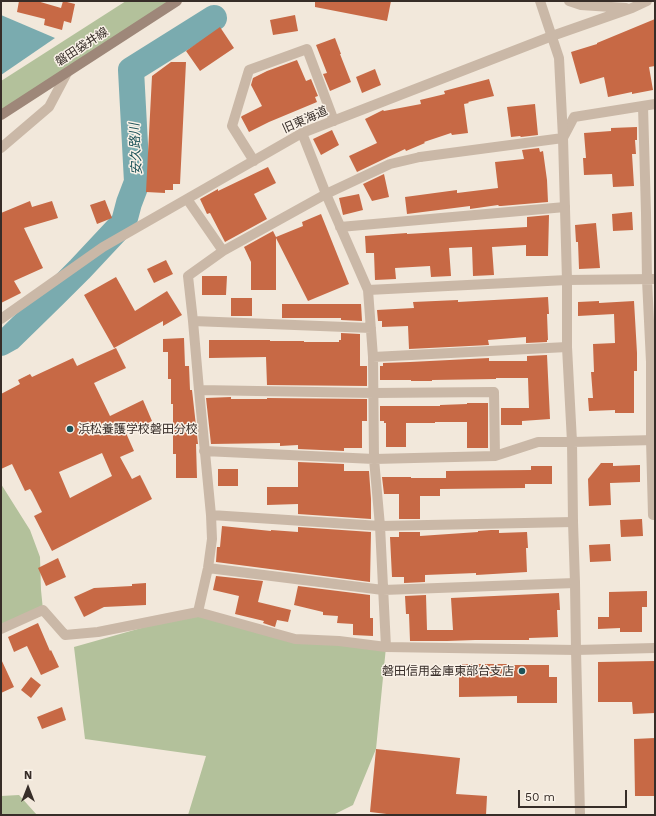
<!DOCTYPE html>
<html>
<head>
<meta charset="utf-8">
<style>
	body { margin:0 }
	#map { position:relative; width:656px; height:816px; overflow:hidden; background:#f2e8db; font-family:"Work Sans",sans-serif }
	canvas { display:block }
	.frame { position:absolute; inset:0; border:2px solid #372d28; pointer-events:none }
	.north { position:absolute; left:8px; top:768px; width:40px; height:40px; -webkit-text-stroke:3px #faf2e8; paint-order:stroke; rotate:0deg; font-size:11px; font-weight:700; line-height:16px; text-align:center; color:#372d28 }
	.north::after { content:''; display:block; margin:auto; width:14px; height:18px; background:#372d28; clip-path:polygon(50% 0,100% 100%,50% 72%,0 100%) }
	.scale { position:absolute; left:518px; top:790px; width:109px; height:18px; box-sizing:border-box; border:2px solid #372d28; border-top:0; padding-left:5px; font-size:12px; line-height:14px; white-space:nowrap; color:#372d28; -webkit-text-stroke:3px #faf2e8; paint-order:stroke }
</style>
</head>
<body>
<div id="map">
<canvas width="656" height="816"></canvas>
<div class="frame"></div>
<div class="north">N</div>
<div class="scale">50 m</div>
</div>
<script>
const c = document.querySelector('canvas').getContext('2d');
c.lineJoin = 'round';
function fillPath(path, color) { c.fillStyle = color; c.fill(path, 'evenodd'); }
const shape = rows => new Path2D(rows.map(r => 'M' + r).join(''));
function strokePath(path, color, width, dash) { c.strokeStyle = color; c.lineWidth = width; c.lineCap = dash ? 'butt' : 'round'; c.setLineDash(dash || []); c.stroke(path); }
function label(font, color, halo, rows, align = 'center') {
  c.font = font + ' "Work Sans","Noto Sans JP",sans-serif'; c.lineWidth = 3; c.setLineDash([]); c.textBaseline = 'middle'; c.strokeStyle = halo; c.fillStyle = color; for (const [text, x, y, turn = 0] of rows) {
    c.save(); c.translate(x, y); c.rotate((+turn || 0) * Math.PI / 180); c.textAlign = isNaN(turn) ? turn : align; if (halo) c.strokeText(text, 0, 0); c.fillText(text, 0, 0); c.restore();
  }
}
fillPath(shape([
	[126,1,174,1,1,115,1,81],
	[1,484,30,530,40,557,41,590,43,610,1,629],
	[198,612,295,639,386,647,376,749,353,805,333,815,188,815,206,756,85,739,74,647],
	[19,795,37,815,1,815,1,796]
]), '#b3c19b');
fillPath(shape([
	[1,15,55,38,1,75]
]), '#7aabaf');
strokePath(shape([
	[1,343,10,338,54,295,80,269,124,222,129,203,137,182,131,70,214,18]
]), '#7aabaf', 26);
fillPath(shape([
	[19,1,37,1,61,8,63,1,75,4,71,23,64,21,62,30,44,25,45,19,17,12],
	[315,1,391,1,387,21,315,7],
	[295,15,298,31,273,35,270,20],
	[655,19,655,66,649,67,653,90,632,94,632,92,608,97,604,77,580,84,571,52,597,44,597,43],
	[220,27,234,48,200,71,186,51],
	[335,38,341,54,340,54,351,82,330,91,323,74,327,73,316,45],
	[297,60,306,81,311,79,318,96,315,97,317,102,269,122,249,132,241,117,242,116,262,106,251,85,253,78,267,71],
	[171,62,186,62,180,184,173,184,173,190,165,190,165,193,146,192,152,76],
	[375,69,381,85,362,93,356,77],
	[489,79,494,96,468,102,469,103,464,104,468,133,452,135,451,133,424,142,425,143,406,151,405,149,357,172,349,156,377,143,365,119,383,110,384,111,421,104,420,100,445,94,444,91],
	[535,104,538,135,521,137,520,136,511,137,507,107],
	[637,127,637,140,635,140,636,154,632,154,634,186,613,187,612,174,584,175,583,158,586,158,584,133,611,131,611,128],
	[332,130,339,145,321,155,313,139],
	[539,148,540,152,543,151,547,180,548,202,501,206,499,206,498,205,470,209,470,206,407,214,405,197,457,190,457,193,498,188,495,162,524,159,522,150],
	[268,167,276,183,254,194,267,219,225,242,210,213,207,214,200,199,218,189,218,191],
	[384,174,389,197,372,201,363,184],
	[359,194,363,210,343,215,339,198],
	[105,200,112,218,97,224,90,205],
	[30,201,32,207,52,201,58,218,24,228,43,268,14,281,21,293,1,303,1,213],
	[632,212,633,230,613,231,612,214],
	[321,214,349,284,308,301,276,238,276,290,251,290,251,262,244,247,273,231,276,237,303,226,302,222],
	[549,215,548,256,526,256,526,245,492,247,494,275,473,276,472,247,449,248,451,276,431,277,430,266,395,268,396,279,375,280,374,253,366,253,365,236,407,233,407,234,527,227,527,217],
	[596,223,600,268,579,269,578,242,576,242,575,225],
	[166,260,173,274,154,283,147,269],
	[202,276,227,276,226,295,202,295],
	[116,277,135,311,167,291,182,315,163,326,163,321,114,348,84,295],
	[548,297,549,314,547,314,548,340,547,340,547,342,526,343,526,337,488,340,489,345,409,349,408,326,382,327,382,321,378,321,377,310,414,308,413,302,458,300,458,302],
	[231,298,252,298,252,316,231,316],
	[599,301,599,303,634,301,637,353,637,371,634,371,634,413,615,413,615,410,589,411,588,398,593,398,591,372,594,372,593,344,615,343,614,314,578,316,578,302],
	[282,304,361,304,362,321,341,320,341,318,282,318],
	[341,333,360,334,360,366,367,366,367,386,267,385,266,357,209,358,209,340,270,340,270,341,304,341,304,342,339,342,339,340,341,340],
	[184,338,185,366,189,366,190,390,192,390,198,444,196,444,197,478,176,478,176,454,173,454,173,404,171,404,171,379,168,379,168,352,163,352,163,339],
	[116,348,126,368,94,383,110,416,143,400,152,421,126,433,134,451,120,457,132,479,140,475,152,499,52,551,34,516,42,512,32,492,30,489,25,491,12,464,1,469,1,394,20,384,18,380,30,374,32,377,73,358,77,366],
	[102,453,112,476,70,498,59,472],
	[547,355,550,419,522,421,522,425,501,425,501,408,529,408,528,378,496,378,496,379,432,380,432,381,411,381,411,380,380,380,380,366,383,366,383,363,410,362,489,358,489,361,527,361,527,356],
	[231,397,231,399,267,399,267,398,367,399,367,421,362,421,362,448,344,448,344,451,298,449,298,445,280,446,280,443,211,444,206,398],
	[467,403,488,403,488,448,467,448,467,422,435,422,435,423,406,423,406,447,386,447,386,423,384,423,384,421,380,421,380,406,440,406,440,405,467,404],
	[298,462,344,464,344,471,369,471,371,499,371,519,298,514,298,504,267,505,267,487,298,487],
	[601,463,613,463,613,466,640,465,640,482,610,483,611,505,589,506,588,479],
	[531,466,552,466,552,484,525,484,525,488,440,489,440,496,420,496,420,519,399,519,399,494,384,494,382,477,411,477,411,478,446,478,446,471,531,470],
	[218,469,238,469,238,486,218,486],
	[642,519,643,536,621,537,620,520],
	[222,526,271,531,271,530,298,532,298,527,371,532,370,582,216,562,217,547,220,547],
	[491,530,499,530,499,533,527,532,528,548,526,548,527,572,476,575,476,573,425,575,425,582,404,583,404,577,392,577,390,537,399,537,399,532,420,532,420,536,478,532,478,531],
	[610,544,611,561,590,562,589,545],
	[58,558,66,577,46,586,38,568],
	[216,576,263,581,258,602,291,610,288,622,277,620,275,627,263,623,264,621,235,614,239,596,213,590],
	[146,583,146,605,104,607,84,617,74,597,94,588,132,586,132,584],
	[298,586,370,595,370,618,373,618,373,636,353,635,353,624,337,623,338,616,323,615,323,612,294,605],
	[647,591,647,607,642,607,642,632,620,632,620,628,598,629,598,617,609,617,609,592],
	[559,593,560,610,557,610,558,637,529,638,529,640,475,640,447,641,410,641,409,614,406,614,405,596,426,595,427,630,453,630,451,598],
	[38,623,50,651,51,650,59,667,41,675,27,646,14,652,8,637],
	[1,659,14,687,1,693],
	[655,661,655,713,633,714,632,702,598,702,598,662],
	[459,664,508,664,508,665,549,665,549,677,557,677,557,703,517,703,517,696,459,697],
	[31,677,41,685,31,698,21,690],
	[62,707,66,720,42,729,37,717],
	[655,738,655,796,635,796,634,739],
	[376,749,460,758,456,794,487,796,486,815,395,815,370,812]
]), '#c76945');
strokePath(shape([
	[569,1,581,5,626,8],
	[643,106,646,213,647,280,651,362,651,440,653,515,655,515],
	[302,133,326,194,368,290,373,357,374,459,380,526,386,647],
	[563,138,574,117,655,104],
	[1,148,49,107,68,71],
	[254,161,232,126,249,70,307,49,334,121],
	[187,199,223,251],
	[340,227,565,207],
	[368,290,567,280,655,279],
	[1,319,103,247,302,133,552,36,632,8,647,1],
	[193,321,371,328],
	[373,357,567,347],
	[199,390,374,393,494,392,495,456],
	[204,451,374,459,495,456,538,442,572,442],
	[211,515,380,526,573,522],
	[208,568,383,590,575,583],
	[198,612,208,568,212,539,211,515,199,390,193,321,188,276,223,251,326,194,390,164,420,157],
	[1,629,43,610,65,635,98,632,198,612,295,639,339,641,386,647,576,650,655,648]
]), '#cab8a7', 10);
strokePath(shape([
	[540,1,559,58,563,138,567,280,567,347,572,442,573,522,575,583,576,650,580,815],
	[420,157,563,138],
	[572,442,655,440]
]), '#cab8a7', 10);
strokePath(shape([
	[1,115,177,1]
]), '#9e8779', 10);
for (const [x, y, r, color] of [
	[70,429,4,"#1d5359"],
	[522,671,4,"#1d5359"]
]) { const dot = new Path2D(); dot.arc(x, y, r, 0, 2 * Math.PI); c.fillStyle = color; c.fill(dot); strokePath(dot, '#faf2e8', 1.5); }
label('12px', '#372d28', '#faf2e8', [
	["磐田袋井線",82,47,-33],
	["旧東海道",305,120,-24]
]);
label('12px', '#372d28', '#faf2e8', [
	["浜松養護学校磐田分校",78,429],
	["磐田信用金庫東部台支店",514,671,"right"]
], 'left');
label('italic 13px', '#1d5359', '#faf2e8', [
	["安久路川",136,149,-93]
]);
</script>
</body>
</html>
